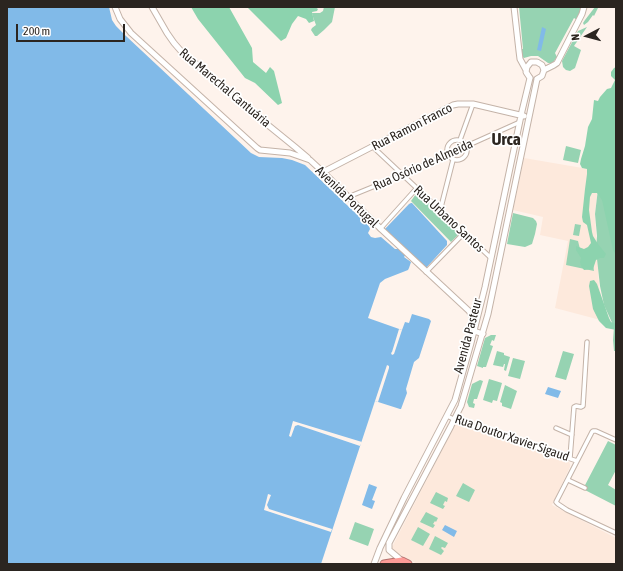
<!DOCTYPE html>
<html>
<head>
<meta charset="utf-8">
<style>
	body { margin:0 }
	#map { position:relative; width:623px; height:571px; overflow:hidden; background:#fef3ec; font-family:"Asap Condensed",sans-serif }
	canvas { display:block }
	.frame { position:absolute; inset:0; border:8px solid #2b2520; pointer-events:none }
	.north { position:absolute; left:567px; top:16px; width:40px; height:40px; -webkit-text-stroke:3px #fff; paint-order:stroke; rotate:264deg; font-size:11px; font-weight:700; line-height:16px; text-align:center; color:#2b2520 }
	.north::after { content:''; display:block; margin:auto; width:14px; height:18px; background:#2b2520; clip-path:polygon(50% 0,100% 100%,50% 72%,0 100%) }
	.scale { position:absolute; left:16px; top:24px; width:109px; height:18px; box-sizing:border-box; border:2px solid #2b2520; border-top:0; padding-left:5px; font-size:12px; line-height:14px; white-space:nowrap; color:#2b2520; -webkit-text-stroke:3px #fff; paint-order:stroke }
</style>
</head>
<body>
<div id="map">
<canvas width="623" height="571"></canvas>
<div class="frame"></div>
<div class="north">N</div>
<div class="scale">200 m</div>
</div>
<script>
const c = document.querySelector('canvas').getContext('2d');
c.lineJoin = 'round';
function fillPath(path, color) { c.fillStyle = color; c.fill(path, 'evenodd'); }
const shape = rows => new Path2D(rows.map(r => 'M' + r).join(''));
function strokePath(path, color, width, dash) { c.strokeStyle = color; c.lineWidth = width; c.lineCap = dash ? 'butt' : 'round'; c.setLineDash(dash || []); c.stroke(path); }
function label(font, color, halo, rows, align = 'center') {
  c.font = font + ' "Asap Condensed",sans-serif'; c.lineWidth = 3.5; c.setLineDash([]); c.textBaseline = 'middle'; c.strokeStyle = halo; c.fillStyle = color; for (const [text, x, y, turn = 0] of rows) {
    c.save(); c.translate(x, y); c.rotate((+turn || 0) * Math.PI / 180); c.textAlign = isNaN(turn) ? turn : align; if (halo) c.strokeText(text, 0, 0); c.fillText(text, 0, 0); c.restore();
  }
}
fillPath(shape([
	[524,158,600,171,595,214,599,287,608,322,555,308,568,241,540,235,543,217,513,210],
	[456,423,569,462,570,464,570,467,552,505,616,538,616,564,417,564,393,551,392,547]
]), '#fde9dc');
fillPath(shape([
	[324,7,335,7,332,22,324,30,317,36,315,36,311,30,312,28,316,25,313,17,312,13,320,13,323,11],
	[519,7,584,7,577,20,574,18,555,53,557,57,554,61,552,63,548,63,538,56,531,56,524,58,521,56,520,49,523,49],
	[595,7,598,7,598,8,594,16,593,15,588,22,584,25,583,23,585,20],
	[587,27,574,46,581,50,575,68,570,71,566,70,563,67,562,61,578,31],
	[616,94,616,351,614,351,613,340,614,327,604,305,600,286,596,250,597,236,595,214,598,189],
	[566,146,581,150,578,163,563,160],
	[416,194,419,194,461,232,451,242,411,201],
	[513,213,533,218,536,221,537,224,535,234,532,244,525,247,507,244],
	[575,224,581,225,579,236,573,235],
	[570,239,578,241,580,249,591,252,594,271,566,265],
	[491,335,496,335,494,341,492,340,490,345,493,346,486,367,483,367,483,368,477,366,485,338],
	[497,351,504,353,504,355,510,357,506,371,504,370,505,364,504,364,503,367,493,365],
	[563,351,574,354,566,380,555,377],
	[513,358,525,361,520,379,508,376],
	[489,379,502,383,497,401,493,400,492,403,483,400],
	[480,380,483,381,477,399,474,399,473,403,475,404,474,408,469,407,467,402,472,384],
	[505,385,517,391,511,409,502,406,502,403,500,402],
	[608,441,616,445,616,470,608,485,616,490,616,506,583,489],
	[463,483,475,490,469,502,456,496],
	[436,492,448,498,447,502,445,501,443,505,445,506,443,509,430,503],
	[426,512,438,518,436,522,435,521,433,524,435,525,433,528,420,522],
	[355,522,374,529,368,546,349,539],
	[418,527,430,534,423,546,411,540],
	[435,536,448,543,445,548,442,547,441,548,444,551,441,555,429,549]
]), '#96d3b2');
fillPath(shape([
	[191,7,229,7,252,48,253,62,266,73,270,67,274,71,282,103,278,105,255,83,245,78,198,19],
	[247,7,315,7,318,9,317,11,312,12,314,21,309,23,306,19,298,16,292,24,286,38,281,41],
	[616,67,616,255,613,250,602,200,597,193,592,193,590,197,589,210,592,232,593,236,598,244,606,254,604,258,600,258,596,260,593,269,584,270,581,266,580,262,581,258,576,250,576,246,584,249,588,247,591,243,587,225,583,222,582,217,585,189,587,174,587,169,582,168,580,164,581,159,585,146,588,127,592,119,594,100,598,101,600,97,607,89,611,88,615,80,611,76,611,72,614,68],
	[594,280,597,284,609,318,611,322,616,324,616,330,606,328,599,321,593,309,589,286,590,281]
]), '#8cd3ae');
fillPath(shape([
	[7,7,109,7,112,20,116,26,126,36,251,153,259,157,282,158,292,160,305,165,369,226,370,229,368,233,371,237,375,238,381,237,395,249,398,249,399,248,384,230,409,204,411,203,412,203,447,241,447,245,426,268,407,253,404,257,411,262,409,268,408,270,385,279,380,283,368,318,402,330,405,322,409,323,412,314,429,319,431,321,419,358,414,362,406,389,407,393,401,409,400,409,375,401,321,564,7,564],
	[542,27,546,29,541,51,537,50],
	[548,387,561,391,558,398,545,394],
	[369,484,377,487,372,500,375,501,372,509,362,505],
	[445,525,457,531,454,537,442,530]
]), '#81bae8');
fillPath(shape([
	[399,329,402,330,394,354,392,355,391,353,392,352],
	[387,365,389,366,389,368,378,402,375,401],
	[293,421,362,442,360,446,298,425,295,426,291,437,289,436],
	[268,494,271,495,267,505,269,509,332,529,331,532,264,510]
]), '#fef3ec');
const street = shape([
	'447 150a10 10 0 1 1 20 0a10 10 0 1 1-20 0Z',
	[460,140,473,104],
	[372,146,491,258],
	[348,197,402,175,520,122],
	[440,211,453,160],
	[380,229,416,189],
	[426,272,464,233],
	[447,416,458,421,577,461],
	[556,428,572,435],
	[616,440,596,431,593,431,592,432,556,502,558,504,567,510,616,533],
	[570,458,574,407,576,406,581,407,583,406,587,342],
	[568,480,585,488]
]);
const secondary = shape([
	[115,7,120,19,131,33,257,148,260,150,290,153,310,160,323,172,382,230,469,311,472,316,474,331,483,334],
	[152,7,167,33,174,43,181,51,247,108,295,147,308,158],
	[514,7,519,51,520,59,526,70],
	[544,70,554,65,557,63,582,14,584,7],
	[530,78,526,72,527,67,531,62,537,62,542,65,544,70,542,76,537,79],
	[323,172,424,120,453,105,458,104,473,104,524,116],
	[402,561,395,555,389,550,389,543,451,426,461,406,488,314,537,79],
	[374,564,380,548,404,498,455,400,471,343,485,287,522,111,530,78]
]);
const highway = shape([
	[384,564,402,561,408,564]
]);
strokePath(street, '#c4b3a8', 5.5);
strokePath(secondary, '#c4b3a8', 7);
strokePath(highway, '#b4726e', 9);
strokePath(street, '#fff', 3.5);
strokePath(secondary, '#fff', 5);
strokePath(highway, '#fd9c98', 7);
label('13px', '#2b2520', '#fff', [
	["Rua Marechal Cantuária",225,88,40],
	["Rua Ramon Franco",412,127,-27],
	["Rua Osório de Almeida",423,165,-24],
	["Avenida Portugal",347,197,44],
	["Rua Urbano Santos",449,219,43],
	["Avenida Pasteur",468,336,-75],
	["Rua Doutor Xavier Sigaud",512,438,19]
]);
label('bold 17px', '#2b2520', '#fff', [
	["Urca",506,140]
]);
</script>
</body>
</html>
